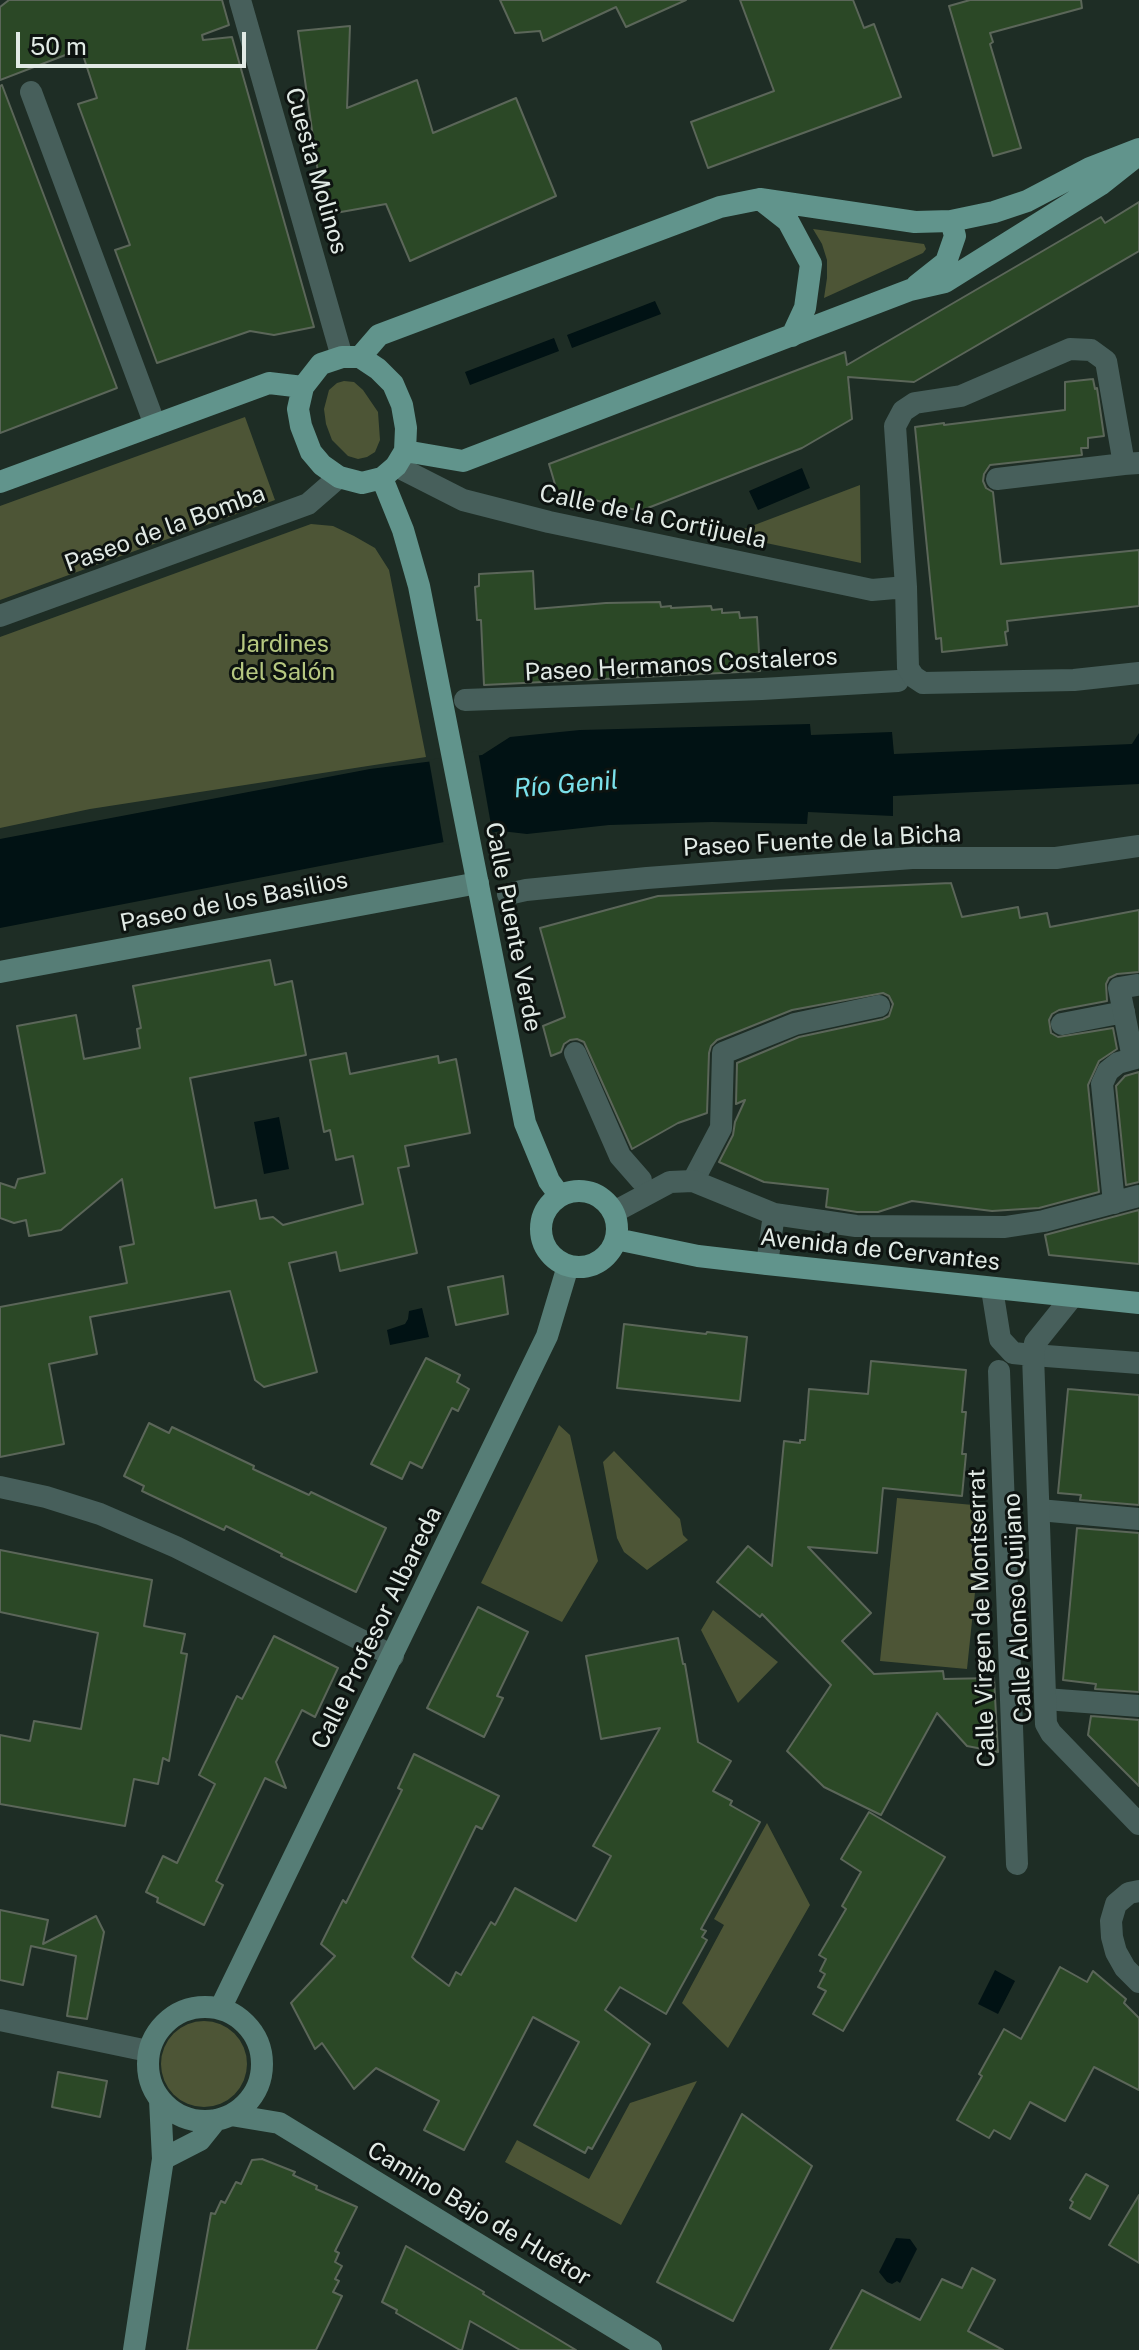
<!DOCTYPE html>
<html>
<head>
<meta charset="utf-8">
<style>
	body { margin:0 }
	#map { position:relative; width:1139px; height:2350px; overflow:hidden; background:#1e2d25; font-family:"Public Sans",sans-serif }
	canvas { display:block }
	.scale { position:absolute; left:16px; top:32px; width:230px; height:36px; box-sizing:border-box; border:4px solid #e1eae5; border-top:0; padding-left:10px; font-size:24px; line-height:28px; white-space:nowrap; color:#e1eae5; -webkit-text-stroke:6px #0d1310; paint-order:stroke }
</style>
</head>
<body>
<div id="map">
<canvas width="1139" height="2350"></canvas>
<div class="scale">50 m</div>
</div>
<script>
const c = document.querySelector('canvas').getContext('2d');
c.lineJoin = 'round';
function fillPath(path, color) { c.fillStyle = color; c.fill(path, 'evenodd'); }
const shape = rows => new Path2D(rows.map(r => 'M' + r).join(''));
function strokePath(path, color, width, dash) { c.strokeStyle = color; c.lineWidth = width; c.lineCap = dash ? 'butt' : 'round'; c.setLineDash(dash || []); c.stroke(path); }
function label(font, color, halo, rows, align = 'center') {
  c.font = font + ' "Public Sans",sans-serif'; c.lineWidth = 6; c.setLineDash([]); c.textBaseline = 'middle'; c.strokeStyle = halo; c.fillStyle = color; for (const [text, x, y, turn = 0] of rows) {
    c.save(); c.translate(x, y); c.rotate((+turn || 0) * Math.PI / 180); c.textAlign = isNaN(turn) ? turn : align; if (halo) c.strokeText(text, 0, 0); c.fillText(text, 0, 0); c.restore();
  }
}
fillPath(shape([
	[813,229,924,244,926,249,923,253,824,298,827,278,827,260,822,244],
	[344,381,354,382,363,390,378,412,380,440,375,452,367,457,358,459,348,456,332,440,326,424,324,409,329,390,337,383],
	[245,417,275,500,0,600,0,506],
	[860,485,861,563,728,535],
	[311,524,333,526,354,536,375,548,389,570,426,757,90,809,0,828,0,637],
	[559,1425,570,1435,598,1561,562,1622,481,1583],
	[614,1451,680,1519,683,1535,688,1540,647,1570,624,1552,617,1538,603,1462],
	[897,1498,984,1506,967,1669,880,1661],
	[713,1610,778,1662,738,1703,701,1630],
	[767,1823,810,1905,728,2048,682,2003,724,1925,714,1919],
	'161 2064a43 43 0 1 1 86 0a43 43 0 1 1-86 0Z',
	[697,2081,621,2225,505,2162,517,2140,589,2179,630,2103]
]), '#4d5536');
fillPath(shape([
	[655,301,661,314,572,348,567,335],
	[554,338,559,351,470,385,465,372],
	[802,468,810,488,758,510,749,491],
	[810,724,811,735,892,732,894,754,1132,744,1139,733,1139,784,893,796,893,816,808,812,807,824,712,822,609,825,527,834,501,831,0,928,0,839,370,769,482,755,510,737,580,730],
	[279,1117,289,1169,264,1174,254,1122],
	[422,1308,429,1337,390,1345,387,1330,405,1324,408,1319,409,1311],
	[995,1970,1015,1981,998,2014,978,2004],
	[896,2238,910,2239,917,2249,900,2283,897,2281,892,2284,887,2282,879,2272]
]), '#011214');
fillPath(shape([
	[478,751,493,836,444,845,429,760]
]), '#1e2d25');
const building = shape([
	[9,0,222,0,229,25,202,35,203,40,232,37,314,327,274,335,250,331,157,363,115,250,130,245,78,104,97,98,81,49,0,80,0,7,9,0],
	[500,0,686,0,626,27,616,7,543,41,540,31,515,33,500,0],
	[740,0,853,0,864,28,874,24,901,97,708,168,691,122,774,91,740,0],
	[970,0,1081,0,1082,8,990,33,993,42,990,44,1021,148,993,156,949,6,970,0],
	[350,26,347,108,417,80,433,133,516,98,556,196,410,261,386,204,324,215,298,31,350,26],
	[2,85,117,388,0,433,0,86,2,85],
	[1139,202,1139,251,914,382,848,377,852,419,802,448,640,511,557,491,549,464,845,352,847,365,1101,217,1105,223,1139,202],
	[1093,379,1095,389,1097,388,1104,436,1088,438,1088,448,1081,448,1082,455,990,465,984,474,983,481,986,488,993,492,1001,564,1139,550,1139,606,1007,621,1008,631,1005,632,1007,645,942,652,941,638,936,639,915,427,944,423,944,425,1065,410,1065,382,1093,379],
	[533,571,535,609,606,603,660,602,661,607,671,606,671,608,711,606,712,610,722,609,722,613,739,612,740,618,757,617,760,671,484,685,481,620,477,620,475,587,479,586,479,574,533,571],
	[951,883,962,917,1018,907,1020,918,1047,913,1050,927,1139,910,1139,972,1117,974,1109,978,1106,984,1107,1001,1059,1010,1052,1014,1049,1020,1051,1033,1058,1037,1113,1028,1117,1049,1099,1061,1088,1085,1099,1192,1039,1208,992,1211,912,1201,878,1212,857,1212,826,1207,828,1189,764,1182,719,1162,733,1135,735,1122,745,1100,736,1104,737,1063,799,1037,883,1019,889,1016,893,1004,889,996,883,993,792,1010,717,1040,711,1046,709,1053,707,1113,678,1123,632,1149,584,1042,577,1039,570,1040,564,1044,561,1052,551,1056,543,1026,565,1017,540,928,658,896,951,883],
	[270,960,275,985,292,981,306,1055,190,1078,215,1208,256,1200,260,1219,273,1217,283,1225,363,1204,353,1156,336,1160,330,1130,324,1132,310,1060,346,1053,350,1074,438,1056,439,1063,456,1059,470,1133,405,1146,409,1166,398,1168,417,1253,340,1271,336,1252,289,1263,317,1372,264,1387,255,1380,230,1291,90,1317,97,1354,49,1364,64,1444,0,1457,0,1307,127,1283,120,1247,134,1244,122,1179,61,1230,29,1236,26,1220,14,1223,0,1218,0,1183,15,1188,18,1179,45,1173,17,1026,76,1015,84,1059,140,1048,137,1029,141,1028,133,986,270,960],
	[1139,1072,1139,1182,1126,1185,1116,1086,1125,1076,1139,1072],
	[1139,1210,1139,1264,1049,1255,1045,1235,1139,1210],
	[503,1276,508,1314,456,1325,448,1287,503,1276],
	[624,1324,706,1334,707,1332,747,1337,740,1401,617,1388,624,1324],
	[426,1358,460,1375,457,1382,469,1389,458,1411,452,1408,422,1468,410,1462,402,1479,371,1464,426,1358],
	[871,1361,966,1370,962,1412,966,1412,962,1454,966,1454,962,1496,883,1488,877,1553,808,1547,871,1613,842,1641,874,1674,943,1671,944,1679,994,1678,998,1752,967,1746,937,1713,881,1815,824,1787,787,1751,831,1685,762,1614,760,1617,717,1582,748,1546,772,1566,784,1441,800,1443,800,1440,805,1440,809,1389,868,1394,871,1361],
	[1068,1389,1139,1395,1139,1505,1080,1500,1081,1495,1058,1493,1068,1389],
	[149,1423,169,1433,172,1427,254,1466,253,1469,309,1495,311,1492,386,1528,356,1592,281,1556,282,1554,226,1526,224,1530,142,1491,144,1486,124,1476,149,1423],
	[1077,1528,1139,1533,1139,1692,1095,1689,1096,1684,1063,1680,1077,1528],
	[0,1550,152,1580,144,1626,185,1634,181,1653,187,1654,169,1761,163,1758,158,1784,134,1779,125,1826,0,1804,0,1735,30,1741,34,1721,81,1729,98,1633,0,1612,0,1550],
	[478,1607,528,1632,497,1696,503,1698,484,1737,427,1708,478,1607],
	[274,1636,338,1668,315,1717,302,1710,276,1762,286,1788,265,1778,216,1881,223,1885,204,1925,157,1902,158,1898,146,1892,163,1856,177,1863,215,1784,199,1775,237,1696,242,1699,274,1636],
	[678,1638,683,1664,685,1664,698,1742,731,1761,713,1791,732,1801,730,1805,760,1822,701,1929,706,1931,702,1937,707,1940,666,2014,620,1987,605,2010,650,2044,592,2149,588,2147,585,2153,534,2125,579,2042,533,2017,464,2150,424,2130,439,2101,376,2068,354,2089,322,2043,315,2049,291,2003,335,1956,321,1944,343,1900,346,1903,402,1790,398,1788,414,1754,499,1796,482,1829,476,1826,412,1957,416,1961,449,1986,456,1972,461,1975,491,1922,495,1925,515,1888,576,1921,611,1856,593,1846,660,1728,601,1739,586,1656,678,1638],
	[1091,1716,1139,1720,1139,1786,1088,1735,1091,1716],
	[869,1812,945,1857,843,2031,813,2014,826,1991,818,1987,825,1974,820,1971,826,1959,819,1955,846,1909,842,1906,861,1872,841,1859,869,1812],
	[0,1910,48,1920,43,1944,96,1916,104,1932,87,2019,67,2016,76,1956,31,1946,23,1985,0,1980,0,1910],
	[1060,1967,1087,1982,1093,1971,1126,1999,1124,2003,1139,2018,1139,2090,1094,2067,1065,2121,1030,2102,1010,2139,994,2130,989,2138,957,2120,982,2076,979,2074,1004,2029,1021,2039,1060,1967],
	[58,2072,107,2081,100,2117,52,2107,58,2072],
	[742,2114,812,2166,733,2321,657,2282,742,2114],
	[262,2159,295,2172,293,2175,317,2186,316,2189,357,2207,335,2251,339,2253,335,2262,342,2266,335,2279,339,2281,333,2292,342,2296,316,2350,187,2350,211,2213,215,2214,221,2201,225,2203,236,2182,241,2184,252,2160,262,2159],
	[1086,2174,1108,2186,1090,2219,1070,2208,1073,2202,1070,2200,1086,2174],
	[1139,2195,1139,2263,1109,2245,1139,2195],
	[406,2246,484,2292,483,2294,576,2350,520,2350,470,2321,462,2350,460,2350,396,2313,397,2310,382,2302,406,2246],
	[972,2268,995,2280,968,2331,1003,2350,830,2350,862,2290,920,2320,942,2279,962,2288,972,2268]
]);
fillPath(building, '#2b4826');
strokePath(building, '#5b6659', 2);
strokePath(shape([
	[0,616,308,504,339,477],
	[465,700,762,689,898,681],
	[508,894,526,890,647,878,912,858,1056,858,1139,846],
	[1062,1024,1124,1012],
	[575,1053,620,1156,641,1180],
	[693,1181,721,1128,723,1053,795,1024,879,1006],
	[999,1371,1017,1864]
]), '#475f5b', 22);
strokePath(shape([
	[240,0,342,357],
	[31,92,155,425],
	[1139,463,1124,464,1106,361,1091,350,1070,349,961,396,915,403,903,411,895,426,906,587,908,668,914,677,923,683,1074,680,1139,673],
	[396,466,463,500,549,522,872,590,906,587],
	[997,479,1124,464],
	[1133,1058,1119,988,1137,985],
	[1114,1203,1102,1084,1108,1071,1118,1063,1139,1057],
	[614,1212,670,1182,693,1181,774,1214,856,1226,1005,1227,1044,1221,1139,1196],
	[767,1264,774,1214],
	[1033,1355,1139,1363],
	[0,1487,46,1497,100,1514,176,1547,393,1656],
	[1039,1510,1139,1519],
	[1045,1699,1139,1706],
	[0,2020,148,2051]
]), '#475f5b', 22);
strokePath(shape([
	[992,1289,1000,1339,1013,1353,1033,1355],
	[1072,1297,1035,1343,1033,1355,1046,1724,1051,1733,1139,1824],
	[1139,1891,1129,1893,1116,1904,1111,1921,1112,1937,1116,1952,1125,1968,1139,1982]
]), '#475f5b', 22);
strokePath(shape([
	[0,972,478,883],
	'148 2064a57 57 0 1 1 114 0a57 57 0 1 1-114 0Z',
	[221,2007,547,1336,568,1266],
	[231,2115,279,2123,651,2350],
	[163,2159,200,2140,216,2120],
	[134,2350,163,2159,160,2100]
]), '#567d76', 22);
strokePath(shape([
	[760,199,788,221,811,264,805,308,792,336],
	[917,285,946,262,955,236,951,221],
	[342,357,360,357,378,369,393,384,402,405,406,428,405,451,396,466,382,478,362,483,339,477,322,465,311,452,301,426,298,409,303,387,321,364,342,357],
	[360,357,379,335,720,207,760,199,915,222,951,221,994,212,1027,201,1090,168,1139,149],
	[405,451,463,461,910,290,945,282,1100,185,1133,159],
	[382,478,403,530,419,586,525,1123,549,1181,560,1196],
	[0,482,269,383,303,387],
	'541 1229a38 38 0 1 1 76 0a38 38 0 1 1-76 0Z',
	[616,1239,698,1256,767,1264,1139,1303]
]), '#61948c', 22);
label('24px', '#e1eae5', '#0d1310', [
	["Cuesta Molinos",316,171,74],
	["Calle de la Cortijuela",653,517,12],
	["Paseo de la Bomba",165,529,-20],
	["Paseo Hermanos Costaleros",681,665,-3],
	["Paseo Fuente de la Bicha",822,841,-3],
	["Paseo de los Basilios",234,902,-11],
	["Calle Puente Verde",513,927,79],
	["Avenida de Cervantes",880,1250,6],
	["Calle Alonso Quijano",1018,1608,-93],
	["Calle Virgen de Montserrat",982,1618,-92],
	["Calle Profesor Albareda",377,1628,-64],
	["Camino Bajo de Huétor",479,2214,31]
]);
label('24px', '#b6c880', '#0d1310', [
	["Jardines",283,645],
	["del Salón",283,673]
]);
label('italic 26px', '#7ae0ea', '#0d1310', [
	["Río Genil",566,785,-5]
]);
</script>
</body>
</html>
